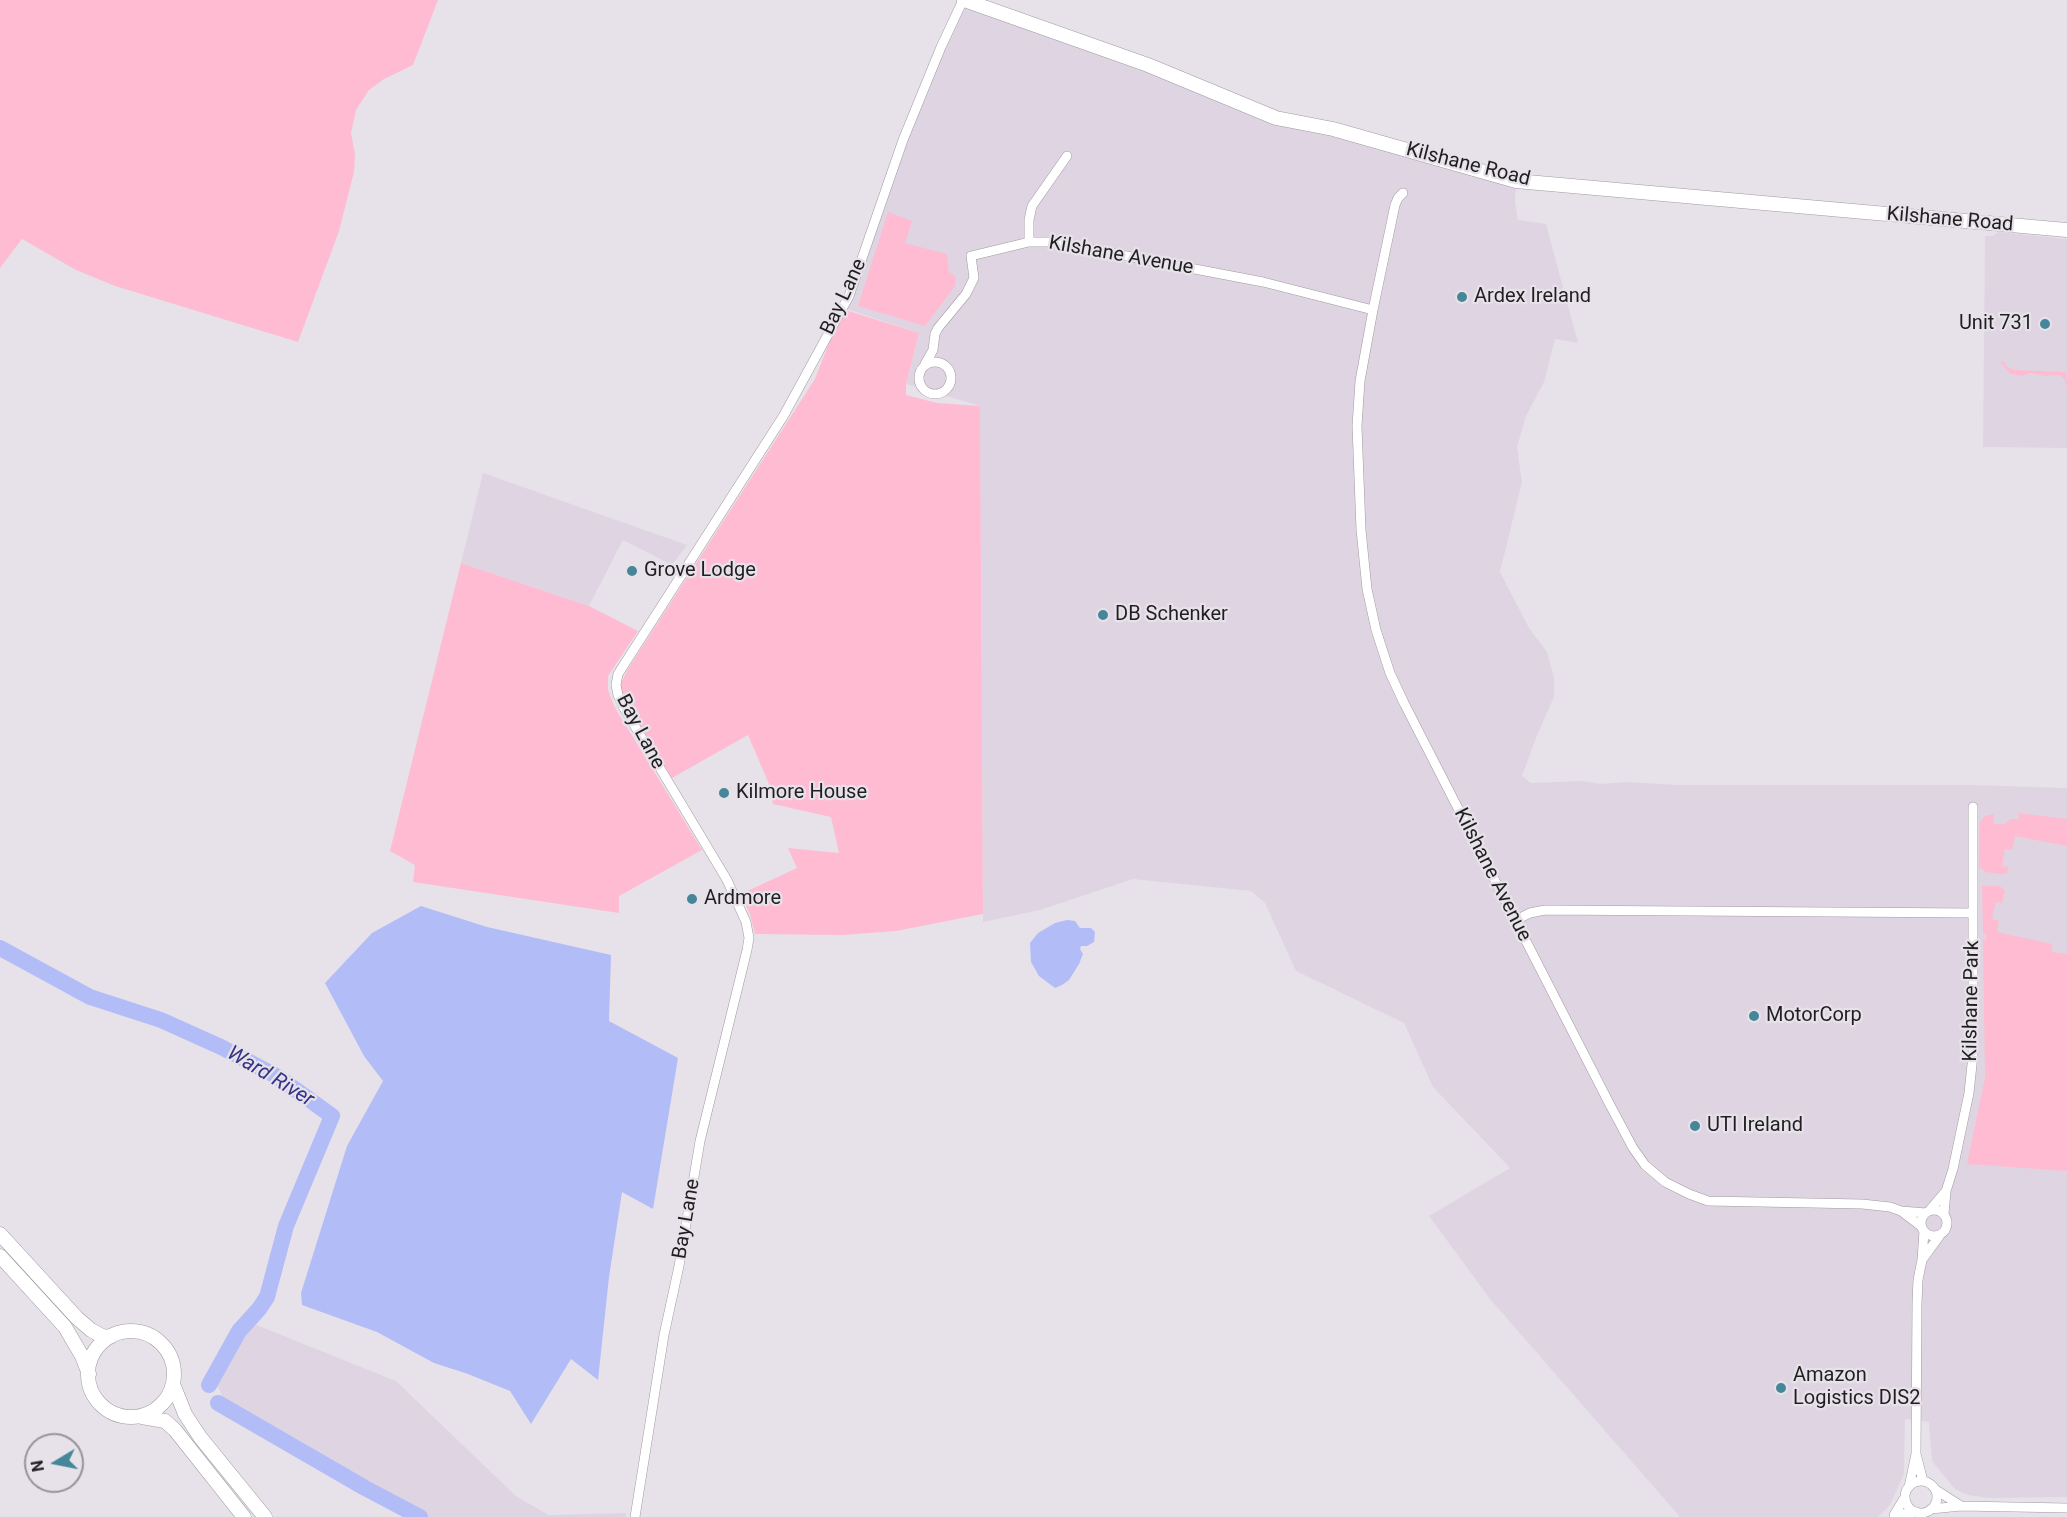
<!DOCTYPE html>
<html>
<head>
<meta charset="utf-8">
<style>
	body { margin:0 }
	#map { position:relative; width:2067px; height:1517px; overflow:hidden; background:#e7e2e9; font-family:Roboto,sans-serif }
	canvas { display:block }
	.north { position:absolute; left:24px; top:1433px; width:60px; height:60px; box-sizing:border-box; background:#e7e2e9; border:2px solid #979499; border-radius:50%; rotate:260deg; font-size:16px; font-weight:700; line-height:24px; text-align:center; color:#201e20 }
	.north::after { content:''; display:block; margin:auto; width:21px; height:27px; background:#458799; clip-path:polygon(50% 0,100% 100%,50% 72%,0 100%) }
</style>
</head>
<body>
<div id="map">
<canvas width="2067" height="1517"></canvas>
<div class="north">N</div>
</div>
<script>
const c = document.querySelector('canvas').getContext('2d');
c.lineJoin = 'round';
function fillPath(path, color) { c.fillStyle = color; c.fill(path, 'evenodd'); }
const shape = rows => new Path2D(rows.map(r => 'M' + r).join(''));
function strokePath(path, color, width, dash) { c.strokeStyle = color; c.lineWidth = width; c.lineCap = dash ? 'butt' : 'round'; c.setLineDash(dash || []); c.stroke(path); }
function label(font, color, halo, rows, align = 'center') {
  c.font = font + ' Roboto,sans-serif'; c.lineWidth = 4.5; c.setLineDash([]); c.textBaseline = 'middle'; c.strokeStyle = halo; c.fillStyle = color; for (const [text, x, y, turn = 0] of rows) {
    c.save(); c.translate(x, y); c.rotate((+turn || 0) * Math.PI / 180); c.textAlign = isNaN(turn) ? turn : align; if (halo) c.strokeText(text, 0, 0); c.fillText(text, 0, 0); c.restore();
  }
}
fillPath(shape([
	[963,0,1229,99,1516,181,1515,202,1518,220,1546,224,1578,343,1555,339,1544,382,1526,416,1517,447,1522,482,1500,572,1529,628,1547,652,1554,678,1554,697,1536,738,1522,776,1531,783,1582,781,1601,784,1626,782,1679,785,1973,785,2067,788,2067,1497,1988,1498,1968,1495,1955,1489,1932,1461,1929,1422,1905,1419,1904,1474,1890,1505,1878,1517,1680,1517,1490,1299,1429,1216,1510,1168,1433,1087,1404,1023,1296,971,1265,903,1251,891,1133,879,1040,910,983,922,980,406,906,384,919,333,844,308,876,216],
	[1999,232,2067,239,2067,448,1983,447,1985,236,1992,236],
	[483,473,687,545,672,565,623,540,589,606,461,563],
	[254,1324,396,1381,517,1497,549,1515,626,1513,626,1517,429,1517,225,1402,217,1385,240,1339]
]), '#dfd5e2');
fillPath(shape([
	[0,0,438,0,413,65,384,79,369,90,356,110,351,133,355,155,354,172,339,231,298,342,115,286,76,270,22,239,0,268],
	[888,212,912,221,905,243,947,254,949,272,956,277,955,286,925,326,858,306],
	[842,309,919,333,906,384,906,395,937,403,980,406,983,914,896,931,843,935,755,934,750,914,741,894,797,868,788,848,839,853,831,817,773,804,769,784,748,735,672,778,626,704,621,694,621,683,628,669,815,379],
	[2000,362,2004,362,2007,367,2014,370,2066,372,2067,385,2065,385,2065,379,2060,375,2045,376,2030,373,2022,376,2011,374],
	[461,563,589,606,638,631,608,676,608,690,614,706,702,850,619,896,619,913,413,882,415,865,390,851],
	[2018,813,2067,819,2067,846,2015,836,2012,850,2005,849,2002,866,2009,867,2007,873,2001,874,1986,872,1979,867,1980,822,1985,816,1994,814,1993,824,2005,824,2011,819,2019,819],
	[1982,886,2000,886,2005,891,2002,903,1996,902,1992,919,1999,921,1997,932,2052,944,2052,952,2067,954,2067,1171,1967,1164,1985,1078,1983,940,1986,940,1986,934,1983,933]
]), '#febbd1');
fillPath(shape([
	[421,906,487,927,611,955,609,1021,678,1058,653,1209,622,1192,609,1277,598,1380,571,1359,531,1424,510,1391,468,1374,434,1363,377,1332,302,1305,301,1293,347,1146,383,1081,364,1056,325,983,372,933],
	[1067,920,1075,921,1080,928,1091,928,1095,932,1094,942,1087,946,1081,946,1080,949,1083,954,1079,964,1069,980,1062,985,1055,988,1039,976,1031,962,1030,943,1038,933,1055,923]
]), '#b2bcf7');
strokePath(shape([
	[0,948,90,997,161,1020,221,1047,278,1077,332,1116,286,1226,267,1297,259,1309,239,1331,209,1385],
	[218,1403,365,1488,420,1517]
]), '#b2bcf7', 16);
const street = shape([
	[1403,193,1398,198,1395,205,1373,310,1360,381,1357,426,1361,530,1367,589,1376,630,1390,673,1404,703,1609,1103,1633,1148,1645,1165,1665,1182,1689,1194,1708,1201,1862,1204,1890,1207,1901,1211],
	[1029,242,1029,220,1032,206,1067,156],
	'919 378a16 16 0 1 1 32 0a16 16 0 1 1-32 0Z',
	[925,364,933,350,935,334,938,328,966,294,974,278,971,256,1029,242,1053,242,1263,282,1373,310],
	[1516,920,1530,913,1545,910,1973,913],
	[1946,1191,1953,1169,1969,1093,1973,1055,1973,807],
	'1921 1223a13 13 0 1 1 26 0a13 13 0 1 1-26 0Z',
	[1929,1211,1946,1191,1944,1214],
	[1922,1227,1901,1211,1926,1213],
	[1924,1231,1922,1260,1940,1235],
	[1916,1454,1917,1303,1918,1280,1922,1260],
	'1905 1497a16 16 0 1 1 32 0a16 16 0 1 1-32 0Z',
	[1909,1487,1916,1454,1923,1481],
	[1905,1497,1894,1515,1917,1512],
	[1961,1506,2067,1508],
	[1931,1509,1961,1506,1936,1490],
	[635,1517,664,1335,679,1266,700,1141,747,950,749,938,746,922,727,880,624,708,618,695,616,685,618,674,784,415,849,296,903,140,941,47,963,0]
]);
const secondary = shape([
	[964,0,1148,65,1276,118,1333,129,1516,181,2067,230],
	[0,1234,77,1318,91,1330,102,1336,110,1337],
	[0,1256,65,1327,82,1356,89,1374],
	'88 1374a43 43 0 1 1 86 0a43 43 0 1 1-86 0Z',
	[173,1384,185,1414,200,1437,265,1517],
	[142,1417,165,1421,175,1430,244,1517]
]);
strokePath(street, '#9f9aa0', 10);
strokePath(secondary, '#9f9aa0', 15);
strokePath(street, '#fff', 9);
strokePath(secondary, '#fff', 14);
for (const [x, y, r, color] of [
	[1462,297,6,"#458799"],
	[2045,324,6,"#458799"],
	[632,571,6,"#458799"],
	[1103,615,6,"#458799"],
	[724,793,6,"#458799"],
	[692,899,6,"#458799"],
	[1754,1016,6,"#458799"],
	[1695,1126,6,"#458799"],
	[1781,1388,6,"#458799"]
]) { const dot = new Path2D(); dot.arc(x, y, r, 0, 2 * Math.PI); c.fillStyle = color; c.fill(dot); strokePath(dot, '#e7e2e9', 2); }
label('20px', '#201e20', '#e7e2e9', [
	["Kilshane Road",1468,165,14],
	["Kilshane Road",1950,220,5],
	["Kilshane Avenue",1121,256,10],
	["Bay Lane",844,297,-65],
	["Bay Lane",640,732,62],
	["Kilshane Avenue",1492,875,63],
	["Kilshane Park",1972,1001,-89],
	["Bay Lane",687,1219,-80]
]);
label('20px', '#201e20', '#e7e2e9', [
	["Ardex Ireland",1474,297],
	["Unit 731",2033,324,"right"],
	["Grove Lodge",644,571],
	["DB Schenker",1115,615],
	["Kilmore House",736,793],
	["Ardmore",704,899],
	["MotorCorp",1766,1016],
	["UTI Ireland",1707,1126],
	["Amazon",1793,1376],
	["Logistics DIS2",1793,1399]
], 'left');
label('italic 21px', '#343488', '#e7e2e9', [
	["Ward River",270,1077,31]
]);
</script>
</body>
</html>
